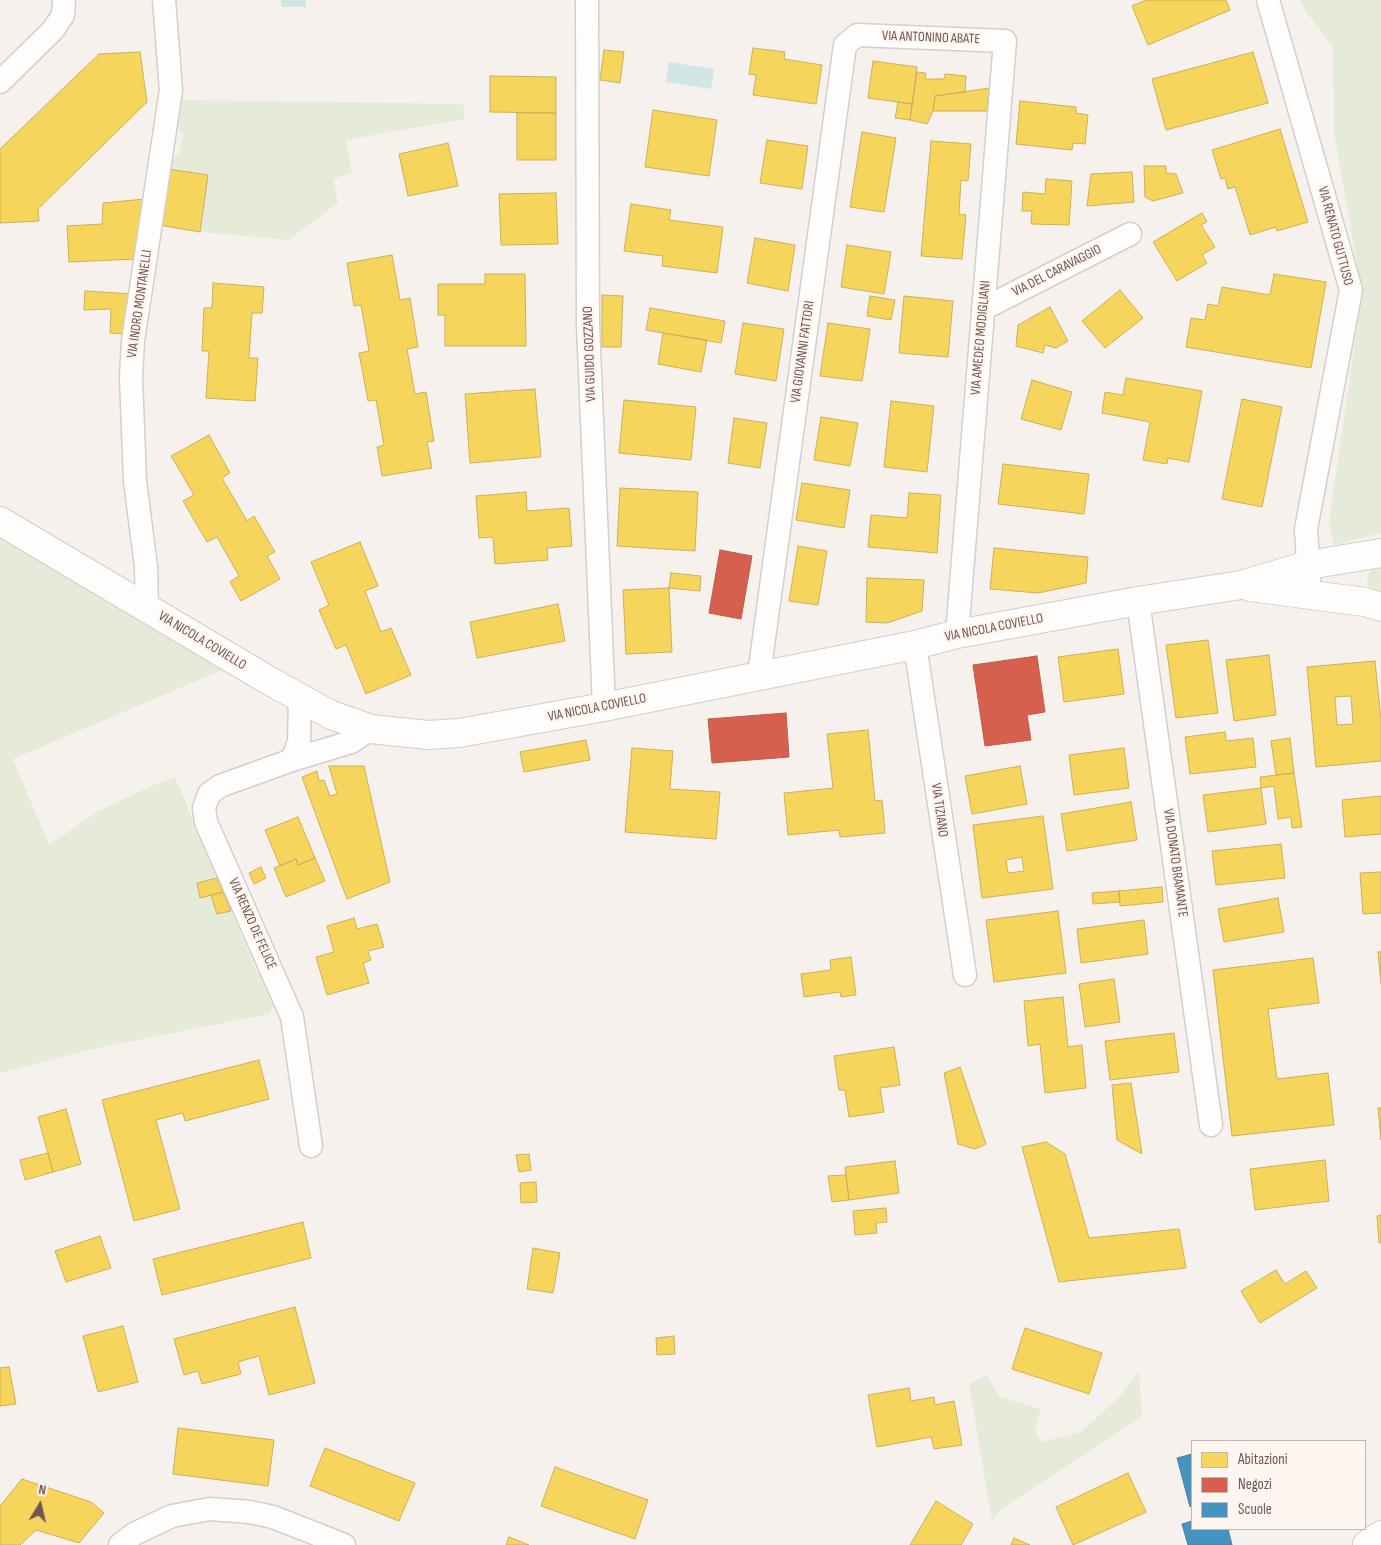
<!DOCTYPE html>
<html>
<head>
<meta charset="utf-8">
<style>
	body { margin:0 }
	#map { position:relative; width:1381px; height:1545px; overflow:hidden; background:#f6f1ed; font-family:"Sofia Sans Condensed",sans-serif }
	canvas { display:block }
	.legend { position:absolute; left:1191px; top:1440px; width:175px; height:90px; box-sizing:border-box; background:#fdf5ef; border:1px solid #c5b5af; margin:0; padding:6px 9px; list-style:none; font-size:15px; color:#715650 }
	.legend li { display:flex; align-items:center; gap:10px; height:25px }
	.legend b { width:25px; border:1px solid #c5b5af }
	.north { position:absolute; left:15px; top:1480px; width:50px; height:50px; -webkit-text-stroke:4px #fdf5ef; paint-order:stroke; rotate:9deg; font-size:14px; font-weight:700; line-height:20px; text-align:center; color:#715650 }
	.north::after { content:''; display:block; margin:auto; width:18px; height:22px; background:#715650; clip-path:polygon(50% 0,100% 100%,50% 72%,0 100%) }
</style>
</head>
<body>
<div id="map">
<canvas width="1381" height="1545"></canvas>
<ul class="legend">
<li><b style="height:14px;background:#f6d55c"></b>Abitazioni</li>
<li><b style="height:14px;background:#d6604d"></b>Negozi</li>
<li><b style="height:14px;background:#4393c3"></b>Scuole</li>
</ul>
<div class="north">N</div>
</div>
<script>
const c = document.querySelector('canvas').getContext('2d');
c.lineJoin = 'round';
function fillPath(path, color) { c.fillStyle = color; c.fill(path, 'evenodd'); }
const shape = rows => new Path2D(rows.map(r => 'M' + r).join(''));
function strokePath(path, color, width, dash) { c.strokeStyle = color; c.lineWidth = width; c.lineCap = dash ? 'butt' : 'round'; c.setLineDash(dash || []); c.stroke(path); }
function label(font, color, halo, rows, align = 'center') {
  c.font = font + ' "Sofia Sans Condensed",sans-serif'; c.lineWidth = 5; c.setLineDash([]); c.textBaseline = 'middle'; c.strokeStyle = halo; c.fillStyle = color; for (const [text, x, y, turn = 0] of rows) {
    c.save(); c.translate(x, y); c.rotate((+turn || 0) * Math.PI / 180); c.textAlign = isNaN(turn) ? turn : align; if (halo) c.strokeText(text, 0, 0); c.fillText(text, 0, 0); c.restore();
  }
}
fillPath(shape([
	[1300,0,1381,0,1381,533,1334,545,1329,522,1362,292,1334,133,1333,47,1307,13],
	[179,100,463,104,465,119,346,140,352,173,333,179,338,203,288,240,200,232,159,225,170,163,180,151,183,134,176,126],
	[0,538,222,670,13,759,49,845,97,812,151,786,175,777,256,970,267,985,274,1004,269,1014,88,1050,0,1073],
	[1381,565,1381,593,1368,586,1367,579,1370,571],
	[1139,1372,1142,1416,1000,1510,992,1522,969,1384,987,1375,1000,1397,1041,1409,1035,1431,1041,1442,1081,1432,1119,1397]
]), '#e6ebd9');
fillPath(shape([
	[281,0,306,0,306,7,281,7],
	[669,62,714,69,711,89,666,82]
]), '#d0e6e4');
const homes = shape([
	[1146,0,1226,0,1230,10,1148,45,1132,6,1146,0],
	[753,48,785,52,784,59,822,65,816,104,753,95,756,75,749,74,753,48],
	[604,50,624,52,620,83,600,80,604,50],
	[140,52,147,102,38,209,39,221,0,223,0,149,99,54,140,52],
	[1253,52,1268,103,1166,130,1152,79,1253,52],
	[873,61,917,67,912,104,868,98,873,61],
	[917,72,926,73,925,79,944,79,945,74,966,76,965,92,935,96,933,111,927,124,910,120,917,72],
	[490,76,556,77,556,113,490,112,490,76],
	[989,88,987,111,933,111,935,96,989,88],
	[1020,101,1076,107,1076,113,1088,115,1085,144,1073,143,1072,150,1016,144,1020,101],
	[898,102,912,104,910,120,895,118,898,102],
	[653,110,717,120,709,176,645,167,653,110],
	[517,113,556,113,556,160,517,160,517,113],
	[1280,129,1308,222,1277,231,1276,227,1250,235,1235,187,1228,189,1225,178,1221,179,1212,150,1280,129],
	[862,132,896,138,884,212,850,207,862,132],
	[767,140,808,146,802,189,760,183,767,140],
	[931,141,971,144,968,181,961,180,959,214,966,215,962,259,921,256,931,141],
	[448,143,458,186,408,196,399,154,448,143],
	[1144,166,1166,166,1166,173,1176,174,1183,193,1153,201,1145,197,1144,166],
	[168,169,208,175,200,232,159,225,168,169],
	[1132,172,1134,202,1087,206,1091,174,1132,172],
	[1046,179,1072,181,1069,225,1031,224,1032,211,1022,211,1023,192,1045,194,1046,179],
	[556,193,558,244,501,245,499,194,556,193],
	[145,199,136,259,69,262,67,226,102,224,103,203,145,199],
	[631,204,671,210,669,220,723,227,717,273,662,266,663,256,624,251,631,204],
	[1202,213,1207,222,1201,225,1215,247,1202,255,1207,263,1177,281,1153,242,1202,213],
	[755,238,795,245,788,291,747,283,755,238],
	[847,245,891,252,884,294,841,287,847,245],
	[392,255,400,300,410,298,418,347,407,349,415,394,426,392,434,441,427,442,432,468,382,476,377,447,384,445,376,400,368,401,359,353,369,351,361,305,354,306,347,263,392,255],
	[485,274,525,274,526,346,445,346,445,315,438,315,438,284,485,284,485,274],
	[1274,274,1326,282,1311,368,1186,347,1191,318,1205,320,1208,304,1218,306,1222,287,1270,295,1274,274],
	[213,283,264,287,262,313,252,313,249,358,258,358,255,401,206,398,209,351,202,351,204,308,212,308,213,283],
	[1120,290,1143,318,1105,348,1082,321,1120,290],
	[85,291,132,294,124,334,110,333,111,309,84,310,85,291],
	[602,295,623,296,621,347,602,347,602,295],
	[870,296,895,300,891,320,867,316,870,296],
	[904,296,953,301,948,357,899,353,904,296],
	[1050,307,1068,341,1056,348,1045,345,1043,353,1016,346,1018,325,1050,307],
	[650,308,725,321,721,343,646,330,650,308],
	[743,323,784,329,776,381,735,374,743,323],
	[828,323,870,329,862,381,820,376,828,323],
	[663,333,707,340,701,372,658,364,663,333],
	[1126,378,1202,391,1189,462,1168,458,1167,464,1143,460,1150,422,1102,413,1105,392,1123,395,1126,378],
	[1032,380,1072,392,1061,430,1021,419,1032,380],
	[535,389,541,457,470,463,465,394,535,389],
	[1242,399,1282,407,1262,507,1222,499,1242,399],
	[624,400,696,407,691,460,619,453,624,400],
	[891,401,934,406,927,472,884,467,891,401],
	[821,417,858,423,850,466,814,460,821,417],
	[734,418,767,423,760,468,728,463,734,418],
	[209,435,230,473,222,478,247,521,254,516,275,552,267,556,280,579,241,601,230,582,239,576,217,537,207,542,183,501,194,495,171,456,209,435],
	[1003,464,1089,474,1084,514,998,504,1003,464],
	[802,483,850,490,844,528,796,520,802,483],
	[620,488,698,492,695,551,617,546,620,488],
	[526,492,527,511,569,508,572,546,547,548,548,560,495,564,493,537,479,538,476,496,526,492],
	[909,493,941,495,937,553,868,547,871,515,907,518,909,493],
	[360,542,378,586,365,591,381,632,391,628,411,675,366,694,346,645,336,649,319,610,329,605,311,562,360,542],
	[798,546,827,551,818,605,789,601,798,546],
	[994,548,1088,557,1086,583,1038,593,990,589,994,548],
	[671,573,701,576,700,591,669,588,671,573],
	[867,578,924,580,922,611,887,623,866,622,867,578],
	[669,588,672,652,626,654,623,590,669,588],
	[558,604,565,641,477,658,470,622,558,604],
	[1208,640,1218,713,1176,718,1166,645,1208,640],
	[1118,649,1124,694,1064,702,1058,657,1118,649],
	[1269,655,1276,715,1234,721,1226,660,1269,655],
	[1375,661,1381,720,1381,761,1316,767,1307,667,1375,661],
	[1351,696,1353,724,1337,725,1335,697,1351,696],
	[868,730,875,801,882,800,885,833,840,837,839,830,788,835,784,793,833,788,827,734,868,730],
	[1225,732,1226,741,1253,738,1256,767,1190,774,1185,737,1225,732],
	[1290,738,1294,773,1276,775,1271,741,1290,738],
	[586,740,590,760,524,772,520,752,586,740],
	[632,748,673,751,670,789,720,792,716,839,625,832,632,748],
	[1124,748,1129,788,1074,795,1069,755,1124,748],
	[329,766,364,766,390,882,347,899,302,777,317,771,319,781,324,780,330,796,337,794,329,766],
	[1020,766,1027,804,972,814,965,776,1020,766],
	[1294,773,1302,827,1292,828,1291,817,1278,819,1274,786,1261,788,1260,777,1294,773],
	[1261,788,1266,824,1208,832,1203,795,1261,788],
	[1381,796,1381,834,1345,837,1342,800,1381,796],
	[1131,802,1137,840,1067,851,1061,814,1131,802],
	[1043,816,1053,889,982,898,973,825,1043,816],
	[1022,857,1024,871,1008,873,1006,860,1022,857],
	[298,817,315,858,298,865,296,859,280,866,265,830,298,817],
	[1281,844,1285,878,1216,885,1212,851,1281,844],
	[315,858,325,881,286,897,274,868,296,859,298,865,315,858],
	[261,867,266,878,254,884,249,873,261,867],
	[1381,872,1381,913,1363,914,1360,873,1381,872],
	[217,878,223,892,200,898,197,883,217,878],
	[1162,887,1163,902,1120,906,1119,891,1162,887],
	[1119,891,1120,902,1093,904,1092,893,1119,891],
	[223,892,231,911,217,914,211,895,223,892],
	[1278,898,1284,932,1224,942,1218,909,1278,898],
	[1058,911,1066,973,994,982,986,920,1058,911],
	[354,918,357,929,377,924,384,947,368,951,371,960,363,963,369,983,327,995,316,957,334,952,327,926,354,918],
	[1144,920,1148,954,1081,963,1077,929,1144,920],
	[1378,952,1381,952,1381,984,1378,952],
	[851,957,856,995,841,997,840,992,804,997,801,974,831,970,830,960,851,957],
	[1313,958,1319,1003,1268,1009,1277,1079,1328,1073,1334,1125,1232,1136,1213,970,1313,958],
	[1114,979,1120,1022,1085,1027,1079,984,1114,979],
	[1063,997,1068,1047,1082,1045,1086,1088,1045,1093,1040,1044,1028,1046,1024,1001,1063,997],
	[1174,1033,1179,1072,1110,1080,1105,1041,1174,1033],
	[894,1047,900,1085,880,1088,884,1112,849,1117,845,1090,839,1090,834,1056,894,1047],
	[259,1060,269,1099,185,1121,183,1113,156,1120,180,1209,134,1221,102,1100,259,1060],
	[960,1067,986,1144,975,1149,958,1144,944,1073,960,1067],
	[1131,1083,1142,1154,1117,1140,1112,1085,1131,1083],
	[1378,1108,1381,1108,1381,1140,1378,1108],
	[66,1109,81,1164,53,1172,38,1117,66,1109],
	[1046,1142,1065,1154,1089,1238,1179,1229,1186,1268,1059,1282,1022,1147,1046,1142],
	[48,1153,53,1172,25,1180,20,1160,48,1153],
	[529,1154,531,1170,519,1172,516,1155,529,1154],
	[1325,1160,1329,1201,1255,1210,1250,1169,1325,1160],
	[895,1161,899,1193,849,1200,845,1167,895,1161],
	[846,1175,849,1200,832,1202,828,1176,846,1175],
	[536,1182,537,1202,521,1203,520,1183,536,1182],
	[886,1208,887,1222,876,1223,877,1233,855,1235,853,1211,886,1208],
	[1381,1215,1381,1243,1379,1243,1377,1216,1381,1215],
	[303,1222,311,1258,162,1295,153,1259,303,1222],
	[100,1236,111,1268,66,1282,55,1251,100,1236],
	[533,1248,560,1253,553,1293,527,1289,533,1248],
	[1276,1270,1285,1284,1306,1271,1317,1288,1260,1323,1241,1291,1276,1270],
	[295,1307,315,1383,269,1395,259,1356,238,1362,241,1374,202,1384,198,1371,184,1375,174,1339,295,1307],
	[123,1326,138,1382,98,1392,83,1336,123,1326],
	[1025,1328,1102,1353,1089,1394,1012,1369,1025,1328],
	[674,1336,675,1354,657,1355,656,1338,674,1336],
	[9,1367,16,1404,0,1406,0,1368,9,1367],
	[909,1388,911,1401,934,1397,935,1405,954,1401,962,1445,934,1449,931,1437,877,1447,868,1395,909,1388],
	[178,1428,274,1440,268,1486,173,1474,178,1428],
	[325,1448,415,1483,399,1521,310,1486,325,1448],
	[555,1467,648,1500,635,1539,541,1506,555,1467],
	[1128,1473,1146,1512,1073,1545,1056,1507,1128,1473],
	[22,1479,91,1502,104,1513,79,1543,36,1530,20,1545,0,1545,0,1506,22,1479],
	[936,1501,973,1524,961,1545,910,1545,936,1501],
	[509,1537,529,1545,506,1545,509,1537],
	[1014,1538,1030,1545,1011,1545,1014,1538]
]);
fillPath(homes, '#f6d55c');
strokePath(homes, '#ceaf58', 1);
const shops = shape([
	[720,550,752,556,741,619,709,613,720,550],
	[1037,656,1045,712,1027,715,1031,740,985,746,973,665,1037,656],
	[786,713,789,757,712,763,708,719,786,713]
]);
fillPath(shops, '#d6604d');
strokePath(shops, '#b85d4e', 1);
const schools = shape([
	[1192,1454,1192,1506,1190,1507,1177,1458,1192,1454],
	[1192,1521,1192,1529,1228,1529,1232,1545,1188,1545,1182,1524,1192,1521]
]);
fillPath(schools, '#4393c3');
strokePath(schools, '#5181a0', 1);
const street = shape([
	[587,0,588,325,604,707],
	[1268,0,1351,290,1306,529,1310,595],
	[0,82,53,30,63,15,64,0],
	[983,309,1130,234],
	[1138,601,1211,1125],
	[147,608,146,567,135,481,131,377,133,341,171,90,164,0],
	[915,645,965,975],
	[759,675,845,45,857,35,1005,41,957,634],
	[292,760,299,742,300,699],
	[311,1146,292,1017,206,822,204,808,209,794,220,786,292,760,351,742,371,729],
	[120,1545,134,1534,172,1516,210,1509,250,1512,273,1517,344,1545]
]);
const secondary = shape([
	[0,521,268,680,331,715,371,729,428,735,459,733,604,707,915,645,957,634,1138,601,1241,585,1308,565,1381,553],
	[1250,587,1365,602,1381,607],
	[1367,1545,1381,1535]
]);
strokePath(street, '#d5cecb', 25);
strokePath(secondary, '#d5ccc9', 30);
strokePath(street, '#fefdfc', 22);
strokePath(secondary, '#fefdfc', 28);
label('14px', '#715650', '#fdf5ef', [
	["VIA ANTONINO ABATE",931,38,2],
	["VIA RENATO GUTTUSO",1335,236,75],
	["VIA DEL CARAVAGGIO",1057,271,-27],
	["VIA INDRO MONTANELLI",140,304,-82],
	["VIA AMEDEO MODIGLIANI",981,338,-85],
	["VIA GIOVANNI FATTORI",803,352,-82],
	["VIA GUIDO GOZZANO",590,354,-92],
	["VIA NICOLA COVIELLO",994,628,-11],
	["VIA NICOLA COVIELLO",202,641,31],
	["VIA NICOLA COVIELLO",597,708,-11],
	["VIA TIZIANO",939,810,82],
	["VIA DONATO BRAMANTE",1175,863,82],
	["VIA RENZO DE FELICE",252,924,66]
]);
</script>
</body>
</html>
